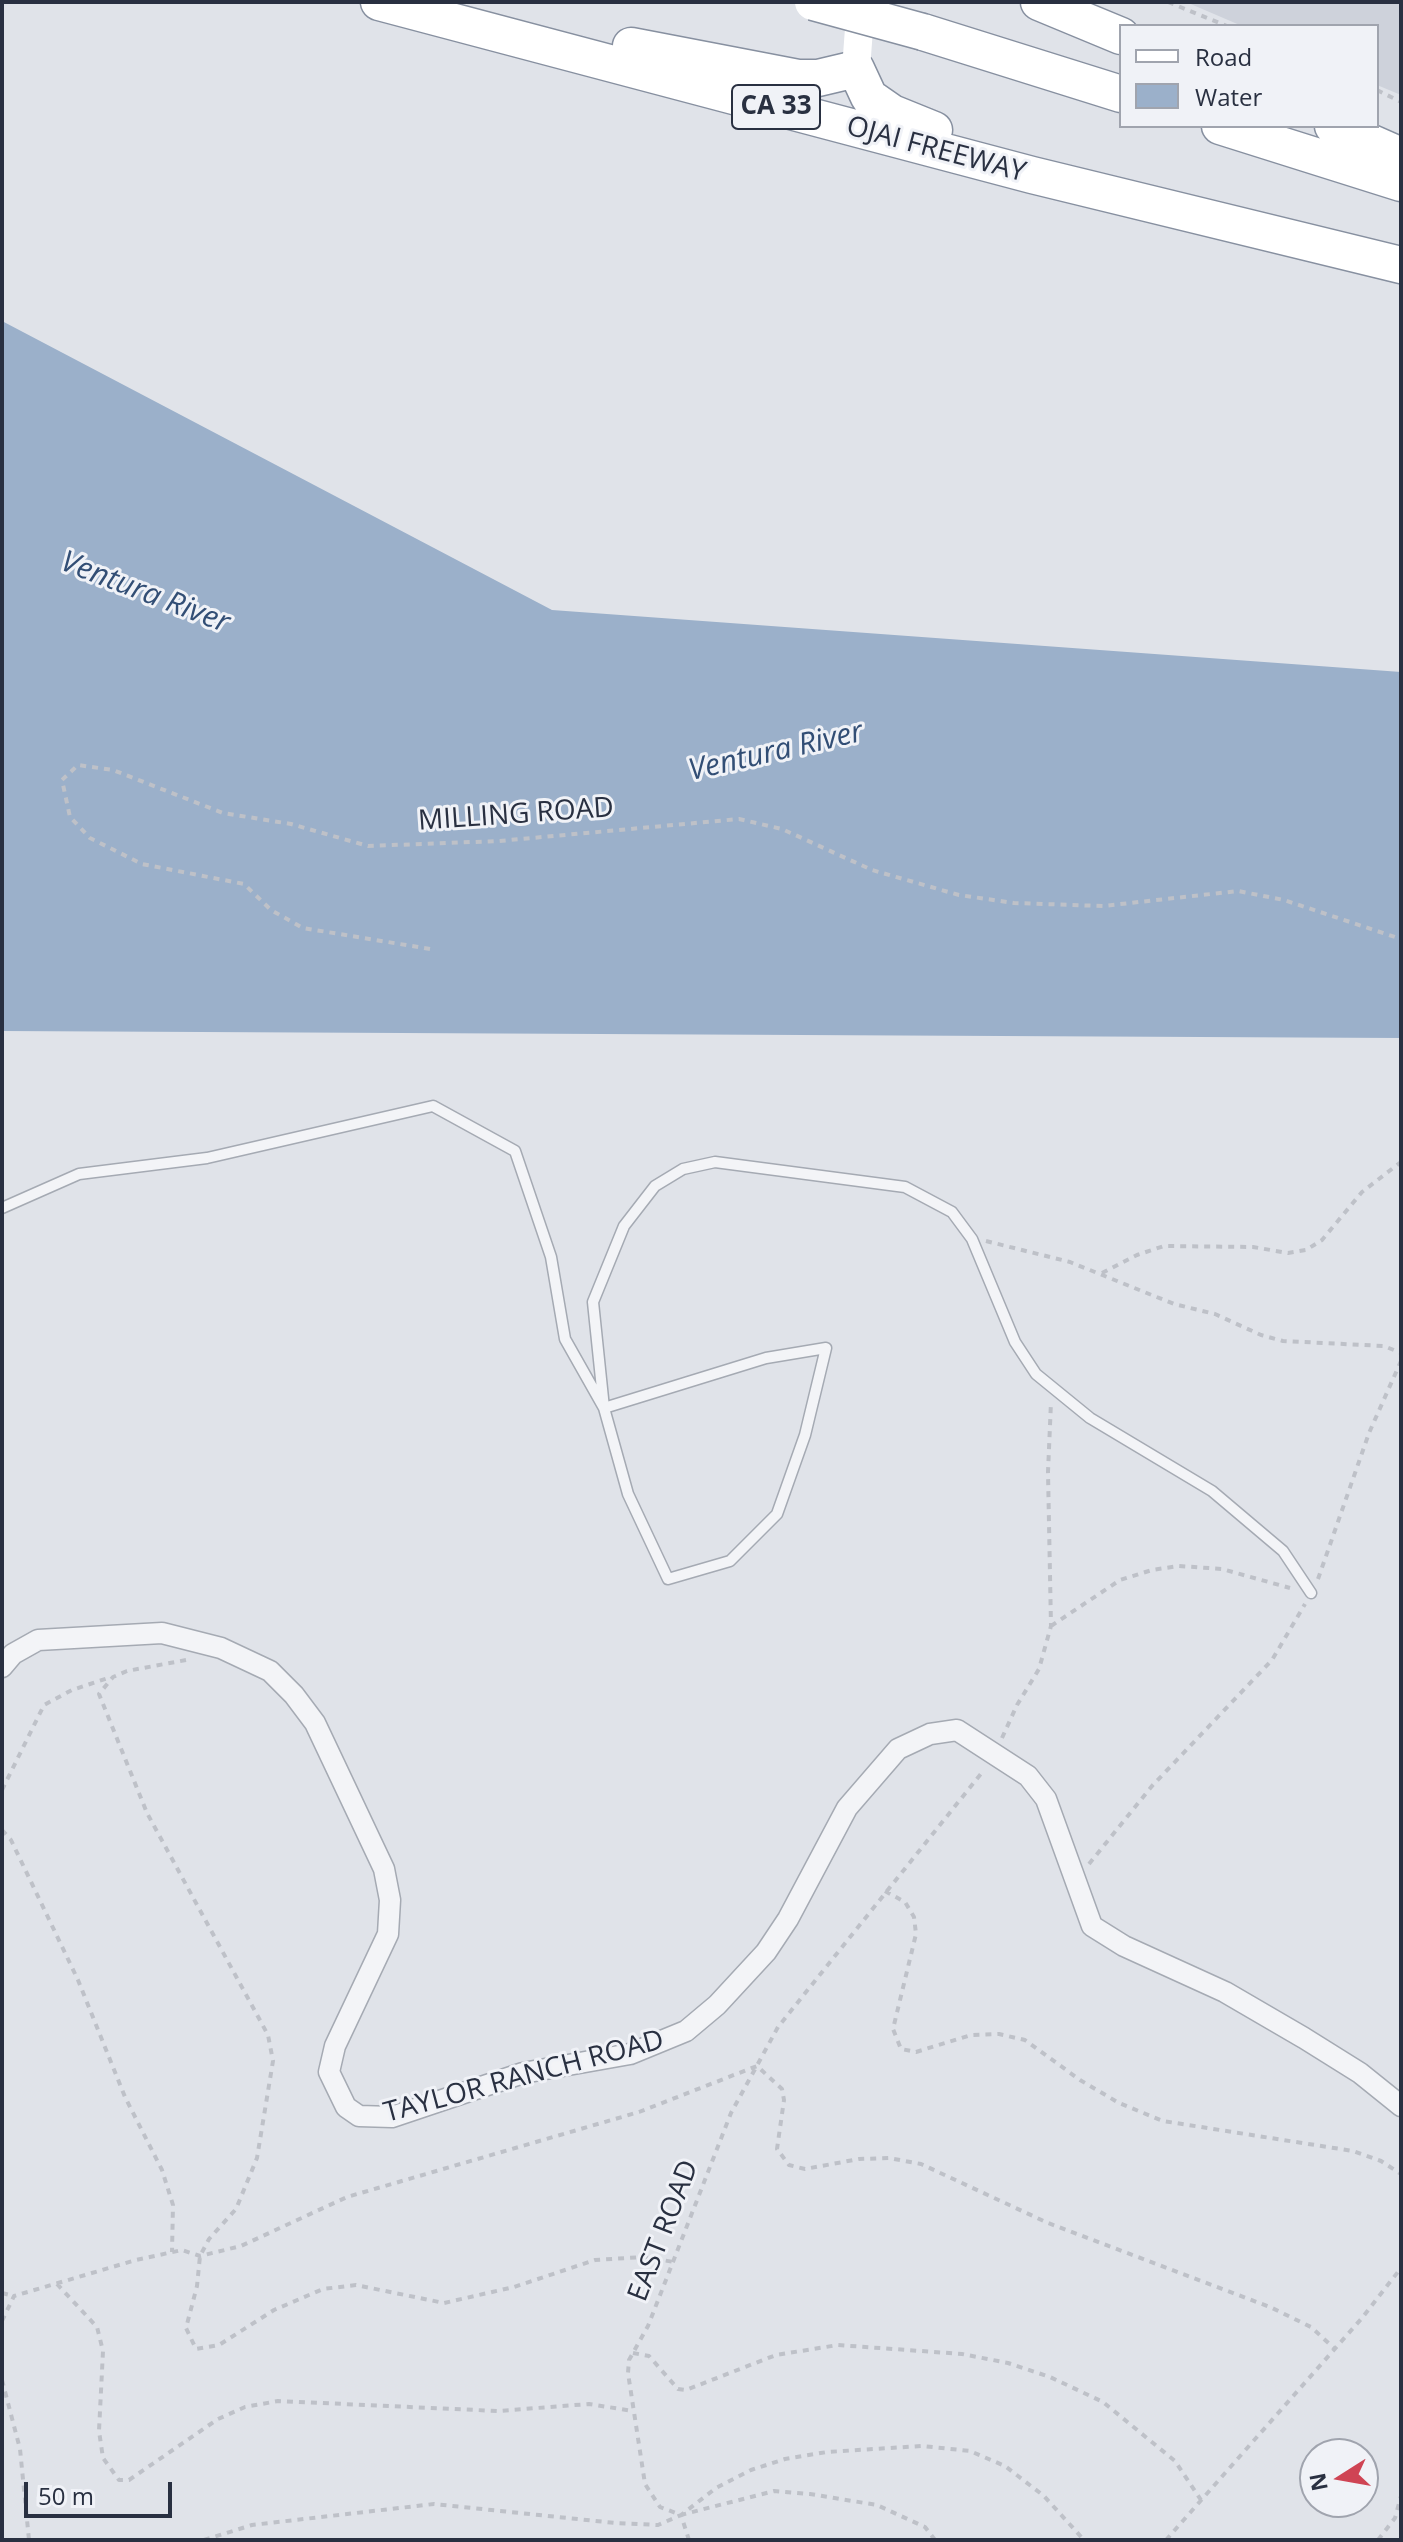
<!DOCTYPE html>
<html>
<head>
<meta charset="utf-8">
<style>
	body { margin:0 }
	#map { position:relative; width:1403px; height:2542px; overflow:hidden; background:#e0e3e9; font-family:"Open Sans",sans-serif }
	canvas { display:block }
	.frame { position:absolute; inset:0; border:4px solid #293041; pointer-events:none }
	.legend { position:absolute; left:1119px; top:24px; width:260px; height:104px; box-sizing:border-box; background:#f0f2f7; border:2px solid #a0a4ae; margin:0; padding:10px 14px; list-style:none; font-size:24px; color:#293041 }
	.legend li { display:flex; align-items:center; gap:16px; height:40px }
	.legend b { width:40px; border:2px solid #a0a4ae }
	.north { position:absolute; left:1299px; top:2438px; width:80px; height:80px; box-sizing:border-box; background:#f0f2f7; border:2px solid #a0a4ae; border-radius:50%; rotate:259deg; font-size:22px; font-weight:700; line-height:32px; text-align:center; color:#293041 }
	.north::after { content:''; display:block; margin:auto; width:28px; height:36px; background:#cf4454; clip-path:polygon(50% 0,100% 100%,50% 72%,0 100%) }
	.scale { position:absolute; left:24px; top:2482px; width:148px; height:36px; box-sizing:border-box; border:4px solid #293041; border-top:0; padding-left:10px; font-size:24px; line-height:28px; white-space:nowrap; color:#293041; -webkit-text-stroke:6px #f0f2f7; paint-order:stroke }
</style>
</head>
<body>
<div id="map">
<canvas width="1403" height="2542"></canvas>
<div class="frame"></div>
<ul class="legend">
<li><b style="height:10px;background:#fff"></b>Road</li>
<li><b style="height:22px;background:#9bb0ca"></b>Water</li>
</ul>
<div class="north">N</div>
<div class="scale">50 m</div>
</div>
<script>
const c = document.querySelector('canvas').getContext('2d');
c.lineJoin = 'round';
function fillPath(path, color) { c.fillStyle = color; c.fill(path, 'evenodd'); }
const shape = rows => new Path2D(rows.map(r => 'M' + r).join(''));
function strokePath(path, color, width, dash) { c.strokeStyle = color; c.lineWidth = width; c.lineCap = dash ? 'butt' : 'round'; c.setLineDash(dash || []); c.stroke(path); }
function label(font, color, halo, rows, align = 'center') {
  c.font = font + ' "Open Sans",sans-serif'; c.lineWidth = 6; c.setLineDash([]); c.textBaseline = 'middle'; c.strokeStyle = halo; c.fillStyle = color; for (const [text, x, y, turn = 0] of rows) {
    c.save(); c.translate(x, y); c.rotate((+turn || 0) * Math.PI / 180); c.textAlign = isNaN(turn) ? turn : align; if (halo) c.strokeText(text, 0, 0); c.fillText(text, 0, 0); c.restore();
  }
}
fillPath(shape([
	[1186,2,1401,2,1401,95,1377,85,1377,26,1242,26]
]), '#ced2db');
fillPath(shape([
	[2,321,552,610,1401,672,1401,1038,2,1031]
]), '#9bb0ca');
const lane = shape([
	[2,1208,79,1174,207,1158,433,1106,515,1151,551,1257,565,1339,604,1408,628,1494,668,1579,730,1561,777,1514,805,1435,826,1348,766,1358,604,1408,593,1302,624,1226,655,1186,683,1169,715,1162,905,1187,952,1212,972,1239,1015,1342,1036,1374,1090,1418,1212,1491,1283,1551,1311,1593]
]);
const street = shape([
	[2,1667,13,1654,38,1640,162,1633,221,1648,270,1671,294,1695,315,1723,384,1869,390,1900,388,1934,335,2046,329,2072,346,2107,359,2116,392,2117,523,2073,630,2054,686,2031,717,2005,766,1952,788,1919,847,1808,898,1749,930,1734,957,1730,1028,1776,1046,1799,1092,1926,1124,1946,1225,1992,1304,2038,1360,2073,1401,2106]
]);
const highway = shape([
	[379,2,1032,175,1401,265],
	[1039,2,1121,36],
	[923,32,1121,94],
	[631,46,798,78,818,78,856,69,869,97,892,113,934,130],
	[1220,126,1401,183],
	[1333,126,1401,156]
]);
strokePath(lane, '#a5aab3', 13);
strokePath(street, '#a5aab3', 23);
strokePath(highway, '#8790a0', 39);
strokePath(shape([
	[1168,2,1227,26],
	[1377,90,1401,102],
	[430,949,303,928,271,910,244,884,142,864,90,838,70,817,62,780,78,765,113,770,223,813,291,824,368,846,499,841,739,819,782,829,872,870,959,895,1014,903,1103,906,1238,891,1284,900,1401,939],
	[986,1241,1070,1262,1174,1304,1215,1314,1261,1335,1283,1341,1384,1346,1401,1353],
	[1102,1273,1137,1255,1164,1246,1253,1247,1288,1253,1306,1250,1322,1240,1362,1192,1401,1162],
	[1318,1579,1369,1433,1401,1361],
	[1051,1626,1120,1580,1152,1570,1179,1566,1222,1569,1290,1588],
	[186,1660,127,1671,113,1677,99,1694,147,1813,268,2035,273,2061,257,2158,236,2209,209,2239,200,2256,197,2286,186,2328,196,2349,219,2345,274,2310,323,2289,356,2285,444,2303,514,2287,595,2260,644,2257,674,2262],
	[1002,1738,1017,1705,1039,1669,1051,1626,1048,1472,1051,1402],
	[2,1790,44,1705,72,1690,111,1677],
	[2,1830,11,1840,78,1980,125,2097,162,2170,173,2205,172,2252],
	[1089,1864,1152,1786,1272,1660,1305,1604],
	[885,1891,905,1902,914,1917,916,1934,893,2029,901,2049,916,2052,971,2035,999,2034,1025,2040,1080,2080,1119,2103,1163,2121,1353,2151,1381,2161,1401,2174],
	[57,2284,97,2327,103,2351,99,2431,103,2458,119,2480,129,2480,218,2419,245,2407,278,2401,498,2411,589,2404,633,2411],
	[2,2293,14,2296],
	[2,2321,14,2296,136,2260,182,2250,200,2256,241,2246,347,2197,639,2112,757,2066,782,2089,784,2100,777,2149,789,2165,805,2169,859,2159,889,2158,921,2164,1048,2223,1270,2307,1311,2327,1335,2349],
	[633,2353,649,2356,678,2389,686,2390,776,2355,838,2345,962,2354,1008,2363,1050,2377,1103,2402,1175,2461,1201,2500],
	[2,2380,20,2449,29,2540],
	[204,2540,252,2525,434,2504,615,2523,658,2525,681,2515],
	[689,2540,681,2515,716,2488,751,2470,785,2459,827,2452,922,2446,970,2451,1005,2466,1044,2496,1084,2540],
	[935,2540,925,2527,877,2505,810,2494,774,2491,681,2515,660,2507,645,2484,628,2373,629,2360,648,2326,731,2113,778,2027,984,1770],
	[1166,2540,1362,2318,1401,2268],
	[1378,2540,1395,2518,1401,2496]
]), '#bec1c8', 4, [6, 6]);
strokePath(lane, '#f3f4f7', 10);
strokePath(street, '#f3f4f7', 20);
strokePath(shape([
	[856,69,861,2]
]), '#fff', 28);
strokePath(highway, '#fff', 36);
const highwayBridge = shape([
	[813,2,923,32]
]);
strokePath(highwayBridge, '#8790a0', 39, []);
strokePath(highwayBridge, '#fff', 36);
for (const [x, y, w] of [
	[776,107,88]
]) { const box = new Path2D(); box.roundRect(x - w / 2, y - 22, w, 44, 6); c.fillStyle = '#f0f2f7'; c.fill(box); strokePath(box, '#293041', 2); }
label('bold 26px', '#293041', null, [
	["CA 33",776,107]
]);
label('28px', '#293041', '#f0f2f7', [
	["OJAI FREEWAY",936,150,15],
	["MILLING ROAD",516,815,-4],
	["TAYLOR RANCH ROAD",524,2077,-15],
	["EAST ROAD",664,2231,-69]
]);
label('italic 30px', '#324e75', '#f0f2f7', [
	["Ventura River",145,593,21],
	["Ventura River",776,752,-13]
]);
</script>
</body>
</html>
